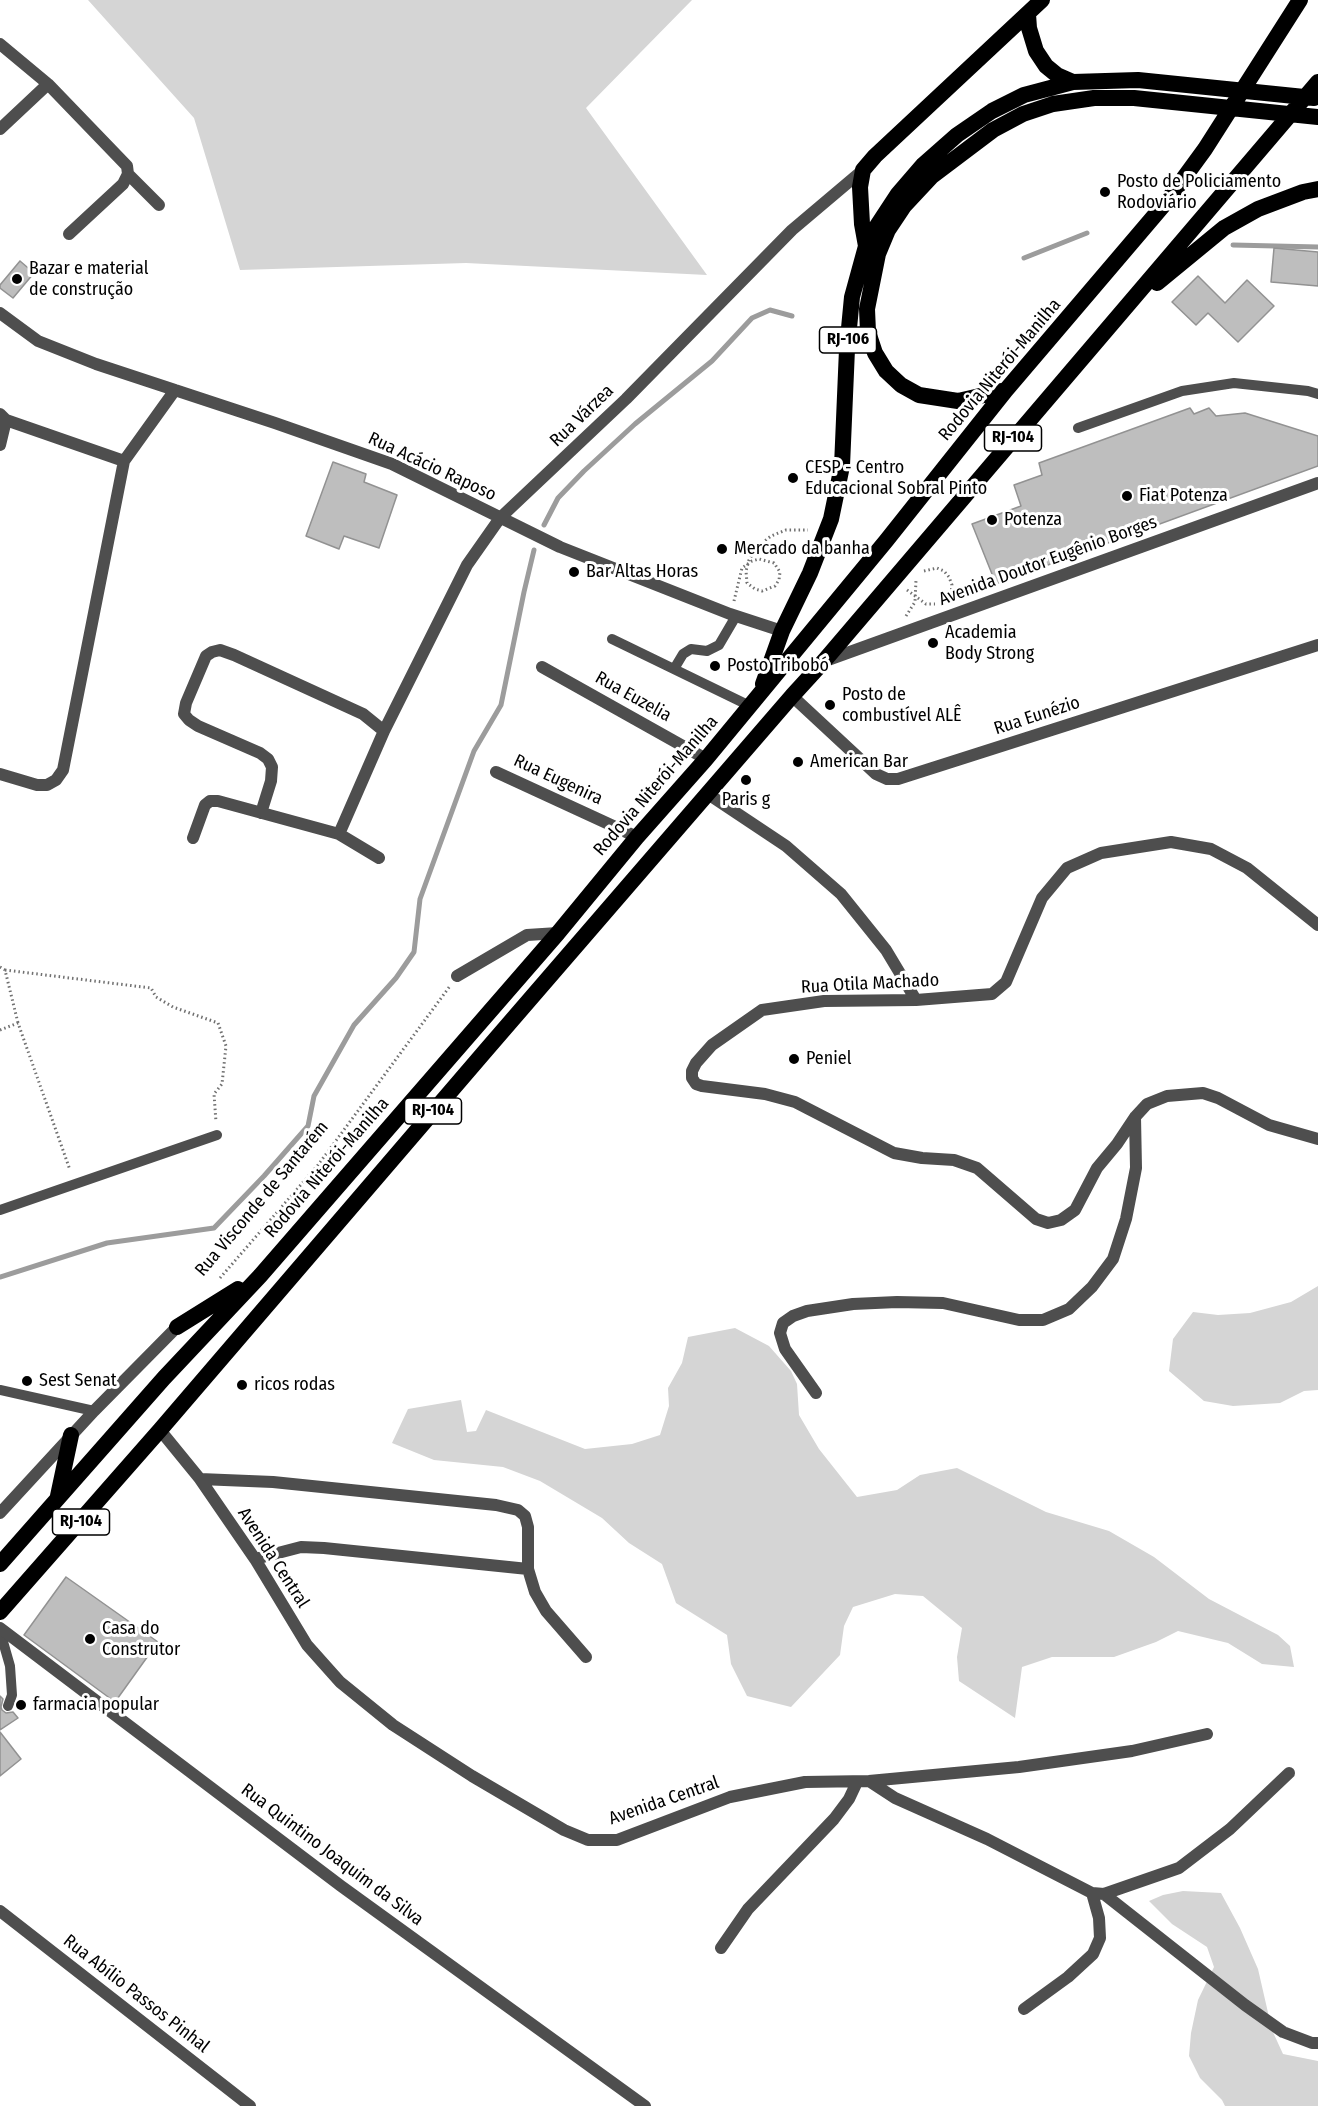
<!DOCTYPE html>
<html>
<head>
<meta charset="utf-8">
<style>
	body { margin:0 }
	canvas { display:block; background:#fff }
</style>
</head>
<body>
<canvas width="1318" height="2106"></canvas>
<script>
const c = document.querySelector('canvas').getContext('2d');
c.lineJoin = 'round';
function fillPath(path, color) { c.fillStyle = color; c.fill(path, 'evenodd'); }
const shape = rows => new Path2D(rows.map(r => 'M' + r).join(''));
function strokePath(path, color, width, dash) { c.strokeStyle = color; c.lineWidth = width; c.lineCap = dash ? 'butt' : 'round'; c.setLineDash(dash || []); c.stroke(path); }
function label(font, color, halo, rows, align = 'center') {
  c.font = font + ' "Fira Sans Condensed",sans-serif'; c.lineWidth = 6; c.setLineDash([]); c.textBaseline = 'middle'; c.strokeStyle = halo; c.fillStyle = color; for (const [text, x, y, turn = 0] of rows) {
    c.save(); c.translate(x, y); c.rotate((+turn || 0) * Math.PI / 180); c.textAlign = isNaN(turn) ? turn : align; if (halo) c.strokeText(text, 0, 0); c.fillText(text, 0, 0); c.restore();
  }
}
fillPath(shape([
	[88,0,692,0,586,108,707,275,466,263,240,270,194,118],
	[1318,1286,1318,1390,1304,1391,1280,1403,1233,1406,1204,1401,1169,1371,1173,1339,1193,1312,1218,1315,1250,1313,1291,1302],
	[735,1328,769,1346,791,1371,797,1384,799,1415,819,1449,857,1497,897,1490,920,1475,957,1468,1046,1512,1109,1531,1154,1557,1209,1599,1278,1635,1290,1646,1294,1667,1262,1664,1228,1643,1178,1631,1156,1642,1114,1657,1052,1657,1022,1667,1015,1718,959,1681,957,1657,962,1628,923,1596,895,1594,853,1607,844,1626,840,1655,791,1707,747,1696,731,1664,727,1635,676,1603,662,1564,629,1543,602,1518,540,1481,503,1467,434,1460,392,1443,408,1409,461,1400,467,1432,476,1431,486,1410,585,1449,632,1444,660,1435,669,1406,668,1388,682,1363,688,1337],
	[1183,1891,1221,1893,1240,1928,1258,1969,1272,2030,1283,2054,1318,2061,1318,2106,1225,2106,1222,2100,1200,2078,1189,2056,1191,2033,1198,2000,1214,1967,1207,1947,1172,1924,1149,1901,1163,1895]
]), '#d5d5d5');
strokePath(shape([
	[1233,245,1318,247],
	[1024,258,1087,233],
	[544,525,558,498,584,471,635,424,712,361,752,318,770,310,792,316],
	[0,1277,107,1243,214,1228,264,1176,308,1126,314,1096,354,1025,396,978,414,952,420,899,474,751,501,705,524,592,534,550]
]), '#9c9c9c', 5);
const building = shape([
	[1274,248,1318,252,1318,286,1271,282,1274,248],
	[20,261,34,273,13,298,0,288,0,285,20,261],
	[1198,276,1225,303,1247,280,1274,306,1238,342,1208,313,1196,325,1172,302,1198,276],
	[1190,408,1194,414,1209,408,1216,416,1245,413,1318,436,1318,466,996,584,972,524,1021,506,1014,485,1042,475,1039,463,1190,408],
	[333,462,366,474,364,482,397,495,379,548,344,536,339,549,306,536,333,462],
	[66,1577,158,1642,115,1702,24,1635,66,1577],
	[0,1696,3,1699,1,1707,2,1710,6,1713,13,1712,18,1718,0,1730,0,1696],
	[0,1732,21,1759,0,1776,0,1732]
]);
fillPath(building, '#bebebe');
strokePath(building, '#929292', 1.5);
strokePath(shape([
	[838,543,855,555],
	[924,571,937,568,944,571,949,577,952,585,951,593,944,601],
	[907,590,926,604,935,604],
	[734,601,742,568,752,561,759,559,774,563,780,572,779,580,775,586,762,591,755,589,747,583,746,571,749,560,757,547,771,536,786,530,808,530],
	[906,616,915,602,916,580],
	[0,967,5,970,18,1023],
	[5,970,151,988,156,997,173,1007,218,1023,226,1046,222,1084,214,1094,216,1122],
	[0,1030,18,1023,70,1170],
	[220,1278,318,1165,450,986]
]), '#707070', 3, [1.5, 3]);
strokePath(shape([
	[1078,428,1182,391,1234,383,1308,391,1318,394],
	[612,639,750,706],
	[674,669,683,654,691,649,707,651,719,645,736,616],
	[0,1210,217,1135],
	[0,1390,94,1411],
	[0,1631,10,1666,12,1695,8,1706]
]), '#4e4e4e', 10);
strokePath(shape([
	[0,44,48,84,127,166,128,174,123,184,69,234],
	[0,129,48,84],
	[128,174,159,205],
	[0,313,38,341,96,364,275,423,392,464,560,547,730,614,782,631],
	[0,414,6,420,124,461],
	[0,445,6,420],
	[825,661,1318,483],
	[542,667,706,759],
	[792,696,876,774,887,779,898,779,1318,645],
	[496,772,637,837],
	[0,774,37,785,47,785,56,780,63,770,124,461,175,390],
	[708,794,786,846,841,894,886,950,916,1000],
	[261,813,271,781,272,767,268,759,260,753,198,726,189,720,184,714,186,703,206,656,212,652,220,650,234,655,363,714,384,731],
	[339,834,384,731,467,565,500,518,626,399,792,230,863,170],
	[193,838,205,805,210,801,218,801,339,834,379,858],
	[1318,925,1247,868,1211,849,1171,842,1101,853,1067,868,1042,898,1006,982,992,994,916,1000,824,1001,762,1010,712,1045,696,1063,692,1071,692,1078,696,1084,702,1086,765,1094,795,1102,894,1153,922,1158,954,1160,977,1168,1036,1219,1048,1223,1061,1220,1075,1210,1097,1168,1117,1144,1135,1117,1147,1104,1167,1096,1203,1093,1218,1098,1269,1125,1318,1139],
	[457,976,527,935,558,933],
	[816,1393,785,1349,780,1333,783,1323,793,1316,807,1311,853,1304,897,1302,943,1303,1019,1320,1043,1320,1069,1309,1092,1287,1113,1259,1126,1219,1136,1168,1135,1117],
	[160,1430,200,1479,255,1559,307,1645,340,1682,393,1725,472,1776,564,1830,588,1840,617,1840,730,1797,805,1782,869,1781,1019,1767,1132,1751,1207,1734],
	[200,1479,273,1482,496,1505,518,1510,525,1516,528,1527,528,1569,535,1592,546,1611,586,1657],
	[0,1513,94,1411,177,1327],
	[255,1559,301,1547,324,1548,528,1569],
	[0,1628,341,1886,645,2106],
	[869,1781,895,1798,987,1839,1092,1893,1104,1894,1179,1868,1230,1829,1289,1773],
	[1104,1894,1245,2005,1283,2032,1312,2043,1318,2043],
	[0,1911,250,2106],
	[721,1948,748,1909,834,1819,849,1799,857,1782],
	[1024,2009,1068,1977,1093,1954,1100,1938,1099,1918,1092,1893]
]), '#4e4e4e', 12);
strokePath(shape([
	[1028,14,1029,28,1036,51,1046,66,1057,75,1073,82],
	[866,246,862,224,860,187,863,170,875,156,1042,0],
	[1157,283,1224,228,1258,209,1303,192,1318,189],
	[1006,390,958,401,919,395,901,385,886,371,875,353,868,332,867,309,878,254,888,230,904,206,932,176,993,130,1023,114,1053,104,1094,98,1134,98,1318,117],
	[763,684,782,631,810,573,831,519,842,466,847,349,852,297,866,246,877,226,898,194,923,165,957,135,992,111,1024,95,1073,82,1138,80,1314,98],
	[177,1327,238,1289],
	[58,1496,71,1435],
	[0,1564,164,1378,260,1276,558,933,637,837,706,759,886,541,1006,390,1167,201,1205,149,1300,0],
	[0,1612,160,1430,487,1049,792,696,824,661,1318,82]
]), '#000', 16);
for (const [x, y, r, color] of [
	[1105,192,6,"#000"],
	[17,279,6,"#000"],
	[793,478,6,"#000"],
	[1127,496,6,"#000"],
	[992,520,6,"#000"],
	[722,549,6,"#000"],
	[574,572,6,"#000"],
	[933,643,6,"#000"],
	[715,666,6,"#000"],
	[830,705,6,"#000"],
	[798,762,6,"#000"],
	[746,780,6,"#000"],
	[794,1059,6,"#000"],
	[27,1381,6,"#000"],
	[242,1385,6,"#000"],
	[90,1639,6,"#000"],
	[21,1705,6,"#000"]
]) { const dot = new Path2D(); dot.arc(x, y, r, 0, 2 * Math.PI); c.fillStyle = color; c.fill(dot); strokePath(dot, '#fff', 2); }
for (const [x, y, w] of [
	[848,340,57],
	[1013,438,57],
	[433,1111,57],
	[81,1522,57]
]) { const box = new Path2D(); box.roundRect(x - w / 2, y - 13, w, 26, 4.5); c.fillStyle = '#fff'; c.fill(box); strokePath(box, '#000', 1.5); }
label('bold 16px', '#000', null, [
	["RJ-106",848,340],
	["RJ-104",1013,438],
	["RJ-104",433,1111],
	["RJ-104",81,1522]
]);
label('18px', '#000', '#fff', [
	["Posto de Policiamento",1117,182],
	["Rodoviário",1117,203],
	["Bazar e material",29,269],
	["de construção",29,290],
	["CESP - Centro",805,468],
	["Educacional Sobral Pinto",805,489],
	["Fiat Potenza",1139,496],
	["Potenza",1004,520],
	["Mercado da banha",734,549],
	["Bar Altas Horas",586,572],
	["Academia",945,633],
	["Body Strong",945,654],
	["Posto Tribobó",727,666],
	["Posto de",842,695],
	["combustível ALÊ",842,716],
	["American Bar",810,762],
	["Paris g",746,800,"center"],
	["Peniel",806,1059],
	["Sest Senat",39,1381],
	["ricos rodas",254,1385],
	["Casa do",102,1629],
	["Construtor",102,1650],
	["farmacia popular",33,1705]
], 'left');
label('18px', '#000', '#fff', [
	["Rodovia Niterói-Manilha",1000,370,-50],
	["Rua Várzea",582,416,-44],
	["Rua Acácio Raposo",432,467,25],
	["Avenida Doutor Eugênio Borges",1048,561,-20],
	["Rua Euzelia",633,697,29],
	["Rua Eunézio",1037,716,-18],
	["Rua Eugenira",558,780,25],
	["Rodovia Niterói-Manilha",656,786,-49],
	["Rua Otila Machado",870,984,-3],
	["Rodovia Niterói-Manilha",327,1168,-49],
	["Rua Visconde de Santarém",262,1199,-50],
	["Avenida Central",273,1558,57],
	["Avenida Central",664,1801,-19],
	["Rua Quintino Joaquim da Silva",332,1855,37],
	["Rua Abílio Passos Pinhal",136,1994,38]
]);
</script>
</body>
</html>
